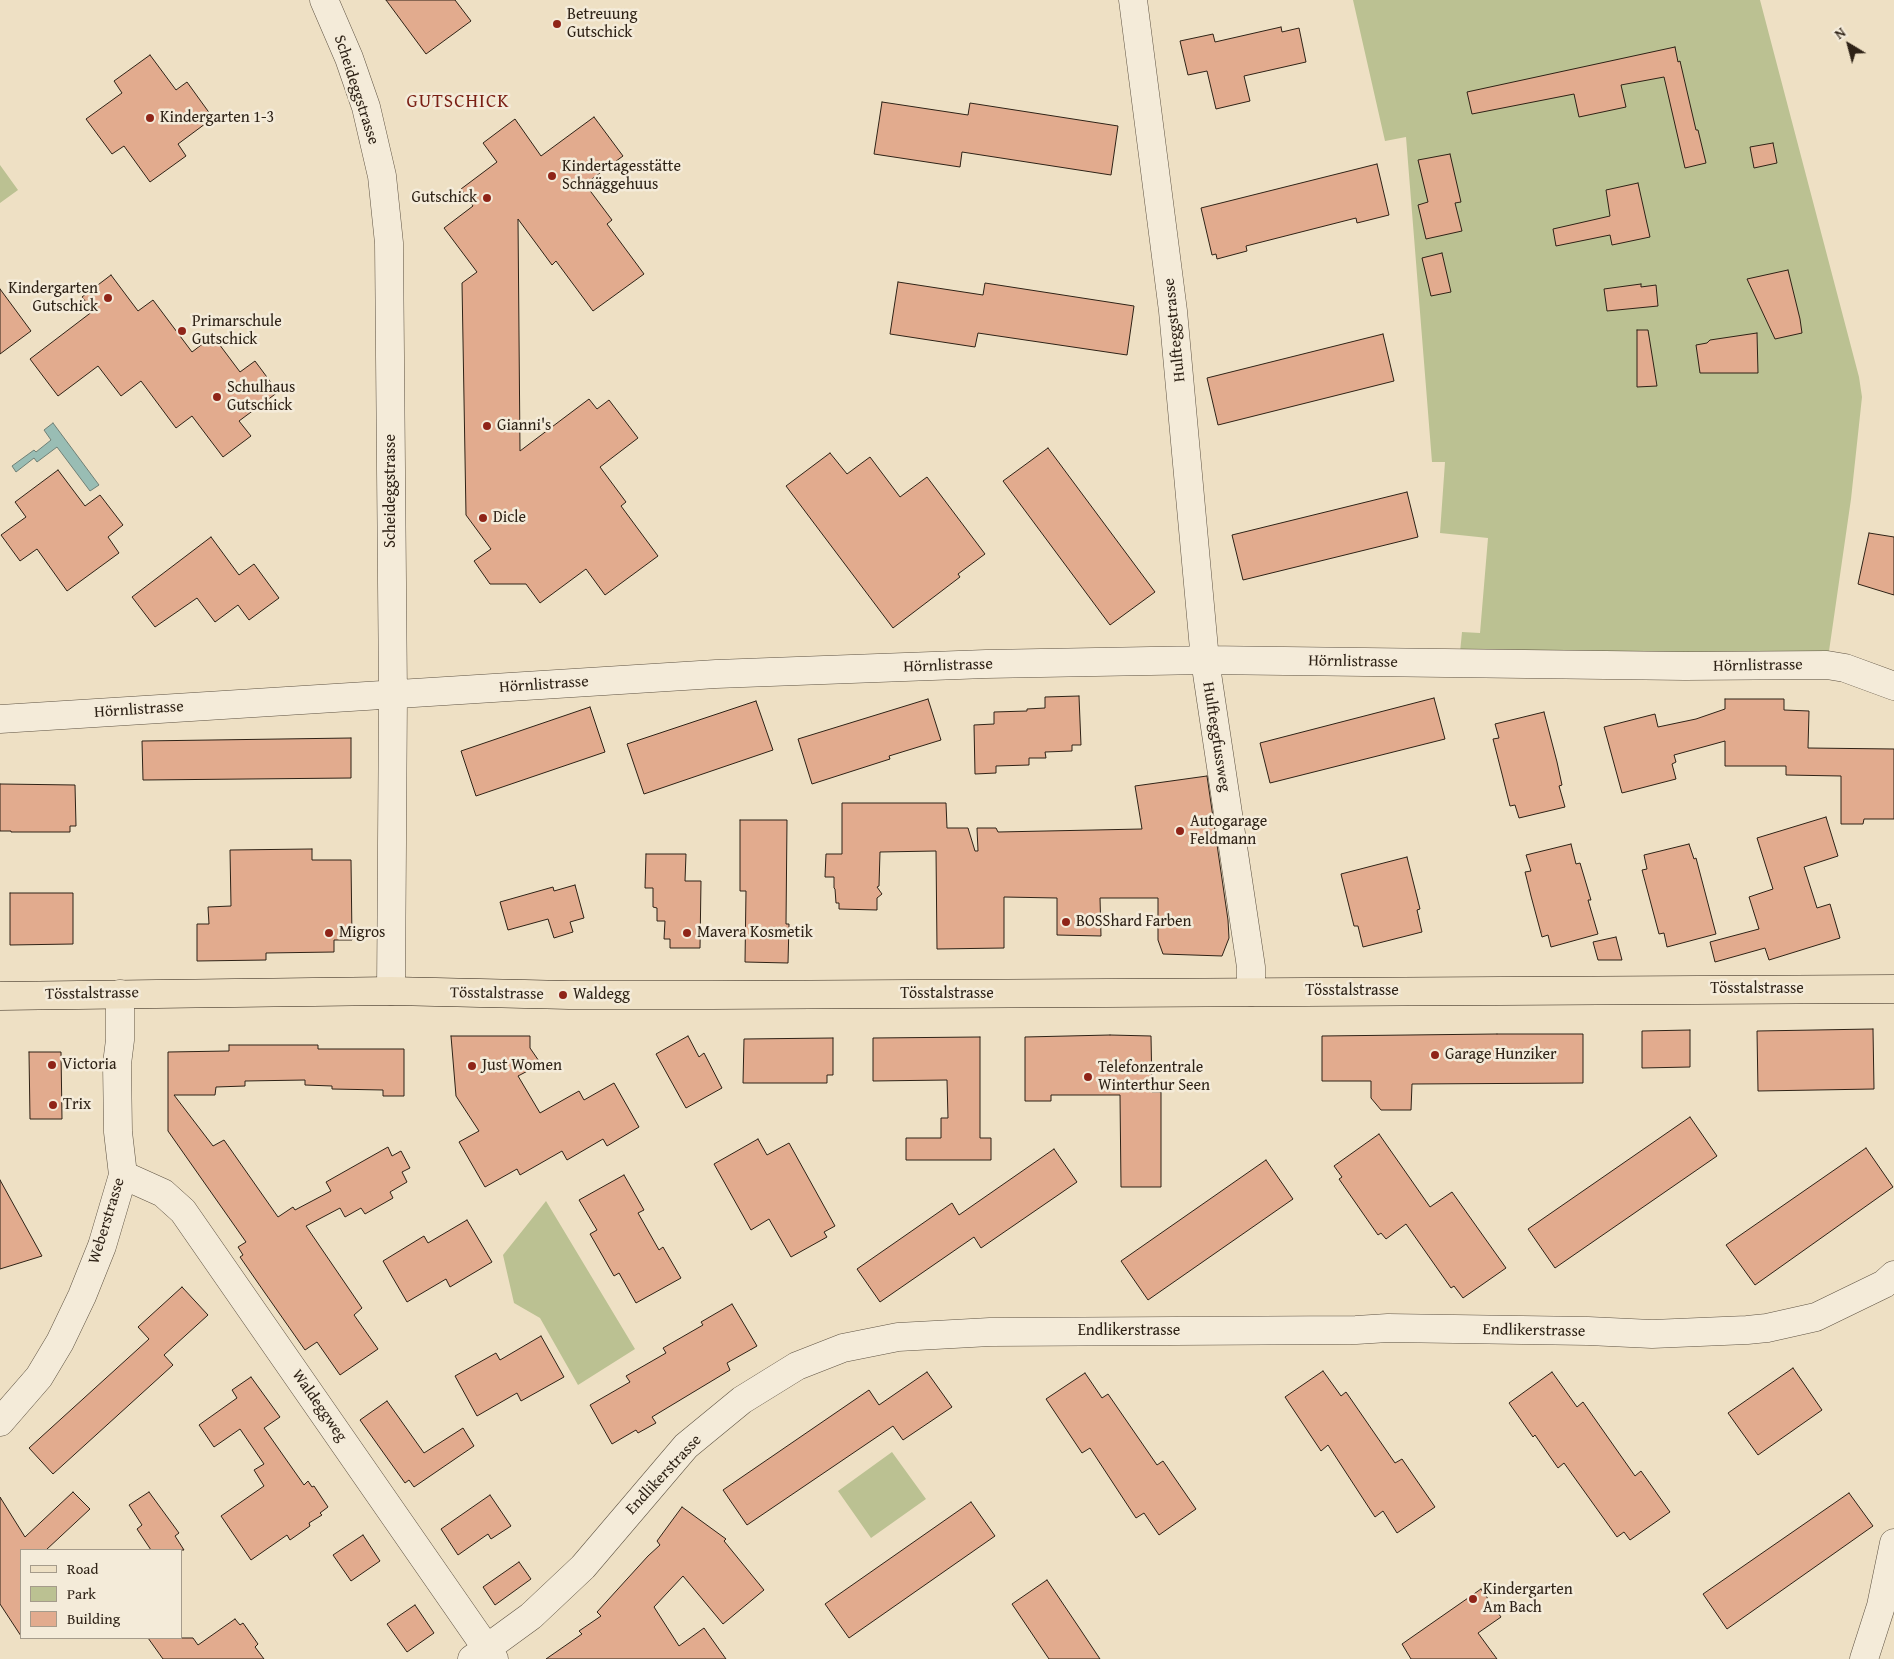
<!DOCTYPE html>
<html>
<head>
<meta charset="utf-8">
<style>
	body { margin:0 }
	#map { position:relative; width:1894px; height:1659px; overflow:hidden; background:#eee0c4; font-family:"Gentium Book Plus",serif }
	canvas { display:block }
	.legend { position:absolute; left:20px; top:1549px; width:162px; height:90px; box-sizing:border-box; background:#f4ebd9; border:1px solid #a59b8b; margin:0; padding:6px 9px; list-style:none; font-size:15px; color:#2e2216 }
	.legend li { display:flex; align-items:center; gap:10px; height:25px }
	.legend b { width:25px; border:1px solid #a59b8b }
	.north { position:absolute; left:1824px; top:20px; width:50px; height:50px; -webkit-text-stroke:4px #f4ebd9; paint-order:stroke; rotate:323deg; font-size:14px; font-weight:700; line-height:20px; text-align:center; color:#2e2216 }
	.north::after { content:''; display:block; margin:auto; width:18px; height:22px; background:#2e2216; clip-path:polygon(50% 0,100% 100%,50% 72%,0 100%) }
</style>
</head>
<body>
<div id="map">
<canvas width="1894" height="1659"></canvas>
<ul class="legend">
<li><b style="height:6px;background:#eee0c4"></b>Road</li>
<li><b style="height:14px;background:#bbc192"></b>Park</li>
<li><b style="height:14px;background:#e2ab8e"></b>Building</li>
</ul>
<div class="north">N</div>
</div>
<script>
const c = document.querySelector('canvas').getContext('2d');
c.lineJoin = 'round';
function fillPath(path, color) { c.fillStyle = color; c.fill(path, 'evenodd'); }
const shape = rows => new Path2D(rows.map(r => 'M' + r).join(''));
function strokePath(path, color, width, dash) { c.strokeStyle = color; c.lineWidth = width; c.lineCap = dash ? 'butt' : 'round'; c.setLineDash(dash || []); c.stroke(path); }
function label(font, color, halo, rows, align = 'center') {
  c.font = font + ' "Gentium Book Plus",serif'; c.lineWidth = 5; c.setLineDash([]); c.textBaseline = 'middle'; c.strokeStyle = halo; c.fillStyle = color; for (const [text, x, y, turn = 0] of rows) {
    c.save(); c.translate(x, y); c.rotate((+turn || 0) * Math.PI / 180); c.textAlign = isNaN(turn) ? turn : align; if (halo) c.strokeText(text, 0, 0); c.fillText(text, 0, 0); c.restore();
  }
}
fillPath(shape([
	[1353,0,1760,0,1859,377,1862,397,1851,499,1827,665,1459,663,1462,632,1480,633,1488,538,1440,533,1445,462,1432,462,1406,137,1385,141],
	[0,165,18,190,0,203],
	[546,1201,635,1349,578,1385,540,1318,514,1303,503,1255],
	[892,1452,926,1499,871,1538,838,1491]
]), '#bbc192');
const water = shape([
	[53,423,99,485,90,491,57,447,37,462,34,458,16,472,12,466,34,450,36,452,51,440,44,430,53,423]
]);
fillPath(water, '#99bdb4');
strokePath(water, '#6e7f75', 1);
const building = shape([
	[386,0,455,0,471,21,426,54,386,0],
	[1281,27,1282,32,1299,28,1306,62,1244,76,1250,101,1216,109,1207,71,1188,75,1180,41,1213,34,1215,42,1281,27],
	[1675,47,1678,62,1680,61,1696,130,1698,130,1706,163,1685,168,1664,77,1621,85,1626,107,1579,117,1574,94,1472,114,1467,92,1675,47],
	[150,55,176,90,187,82,213,118,178,144,186,156,150,182,124,146,112,154,86,119,122,93,114,81,150,55],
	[882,102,968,115,970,103,1118,126,1111,175,962,152,960,167,874,154,882,102],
	[594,117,623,156,585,184,612,220,607,224,644,274,593,311,556,261,552,265,518,219,520,451,589,399,597,409,609,400,638,438,600,467,626,502,621,506,658,556,605,595,586,569,540,603,526,584,490,584,474,561,491,549,466,515,462,283,477,272,444,228,473,206,461,189,497,162,483,143,515,119,541,156,594,117],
	[1773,143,1777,163,1754,168,1750,147,1773,143],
	[1450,154,1461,202,1455,203,1462,231,1426,239,1418,205,1428,202,1418,160,1450,154],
	[1377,164,1389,215,1357,223,1356,218,1246,246,1247,251,1217,259,1216,254,1212,255,1201,208,1377,164],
	[1638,183,1650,237,1612,245,1610,235,1556,246,1553,229,1610,216,1606,190,1638,183],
	[1442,253,1451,292,1431,296,1422,258,1442,253],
	[1788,270,1800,319,1802,333,1775,339,1747,279,1788,270],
	[111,275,138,311,153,300,192,352,213,336,240,372,255,361,278,392,239,421,251,436,223,457,192,416,176,428,141,381,121,396,98,366,58,396,30,359,93,311,82,297,111,275],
	[898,282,983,295,985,283,1134,306,1127,355,978,333,975,347,890,334,898,282],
	[1641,284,1641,287,1656,285,1658,306,1607,311,1604,289,1641,284],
	[0,289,31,331,0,354,0,289],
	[1637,330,1648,330,1657,386,1637,387,1637,330],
	[1757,333,1758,373,1700,373,1696,345,1707,343,1710,340,1757,333],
	[1383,334,1394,381,1218,425,1207,378,1383,334],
	[1048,448,1155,592,1110,625,1003,481,1048,448],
	[830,453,847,474,870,457,900,497,927,477,985,554,958,574,960,577,893,628,786,486,830,453],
	[58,470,85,506,100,495,123,525,108,537,119,553,67,591,37,549,20,561,1,535,26,517,15,502,58,470],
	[1407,492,1418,537,1243,580,1232,535,1407,492],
	[1869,533,1894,537,1894,595,1858,584,1869,533],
	[211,537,239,575,254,564,279,598,249,620,238,605,215,622,197,598,155,627,132,597,211,537],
	[1079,696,1081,745,1072,745,1072,751,1045,752,1046,758,1029,758,1029,765,996,766,996,773,975,774,974,725,994,724,994,712,1027,711,1027,709,1045,708,1045,697,1079,696],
	[1434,698,1445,739,1270,783,1260,743,1434,698],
	[928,699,941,740,889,756,890,759,812,784,798,739,928,699],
	[1725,699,1784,699,1784,710,1809,711,1808,748,1894,749,1894,819,1864,819,1863,824,1841,824,1841,776,1786,775,1786,766,1725,766,1725,741,1674,755,1676,762,1672,764,1676,779,1622,793,1604,727,1655,714,1658,727,1696,719,1725,709,1725,699],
	[756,701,773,750,644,794,627,744,756,701],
	[590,707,605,752,476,796,461,751,590,707],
	[1544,712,1557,762,1562,785,1559,786,1565,807,1519,818,1515,805,1510,806,1502,774,1493,739,1499,738,1495,724,1544,712],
	[351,738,351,778,143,780,142,741,351,738],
	[1207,776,1228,920,1229,938,1222,956,1163,954,1158,940,1158,898,1100,898,1101,936,1057,935,1057,898,1004,897,1004,948,937,949,936,851,880,852,879,886,877,887,882,894,877,898,877,910,839,909,839,903,836,903,835,889,834,888,834,877,825,877,826,854,842,854,842,803,946,803,947,828,968,828,975,851,978,851,977,828,996,828,998,832,1142,829,1135,786,1207,776],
	[0,784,75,785,76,826,70,826,70,832,11,832,11,831,0,831,0,784],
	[1826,817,1838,856,1804,867,1817,908,1830,904,1840,938,1769,960,1765,948,1715,962,1710,942,1759,929,1749,897,1773,889,1757,838,1826,817],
	[740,820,787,820,786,924,789,924,788,963,745,962,746,891,740,891,740,820],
	[1571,844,1576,864,1580,863,1591,900,1588,900,1598,934,1551,947,1548,935,1542,937,1531,896,1525,872,1531,871,1526,855,1571,844],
	[1689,844,1694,859,1696,858,1716,934,1667,947,1664,933,1659,934,1642,870,1647,869,1644,855,1689,844],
	[312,849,312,860,351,860,352,940,334,940,334,952,266,953,266,960,197,961,197,924,209,924,208,907,231,906,230,850,312,849],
	[646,854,686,854,685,881,701,881,700,948,670,948,670,939,664,939,665,921,657,921,657,908,653,907,653,888,645,888,646,854],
	[1407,857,1420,909,1417,910,1422,932,1363,947,1358,926,1354,926,1341,874,1407,857],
	[575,885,584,918,570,922,573,932,554,938,548,919,508,930,500,902,553,887,554,891,575,885],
	[10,893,73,893,73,944,10,945,10,893],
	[1616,937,1622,960,1598,960,1593,942,1616,937],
	[1873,1029,1874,1089,1758,1091,1757,1031,1873,1029],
	[1690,1030,1690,1067,1642,1068,1642,1031,1690,1030],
	[1497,1034,1583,1034,1583,1083,1412,1084,1411,1110,1381,1110,1371,1098,1371,1081,1322,1081,1322,1036,1497,1034],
	[1110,1035,1151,1036,1152,1092,1161,1092,1161,1187,1121,1187,1120,1095,1051,1095,1051,1101,1025,1101,1025,1037,1110,1035],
	[451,1036,530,1036,530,1048,541,1064,518,1076,540,1113,579,1091,584,1100,614,1083,639,1127,607,1146,603,1139,567,1160,562,1151,520,1175,517,1169,485,1187,459,1142,479,1131,456,1096,451,1036],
	[688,1036,699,1057,704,1053,722,1088,686,1108,656,1054,688,1036],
	[980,1037,980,1138,991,1138,991,1160,906,1160,906,1138,941,1138,941,1118,948,1118,947,1080,873,1081,873,1038,980,1037],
	[833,1038,833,1075,827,1075,827,1083,743,1083,744,1039,833,1038],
	[229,1045,318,1045,318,1049,404,1049,404,1096,383,1096,383,1090,332,1089,332,1086,305,1085,305,1080,245,1081,245,1086,216,1087,215,1095,174,1095,213,1146,224,1140,278,1217,293,1207,295,1210,331,1191,326,1182,388,1147,392,1156,401,1151,410,1168,402,1172,407,1182,390,1192,393,1198,365,1214,361,1208,345,1217,340,1208,306,1226,362,1308,354,1315,378,1349,340,1375,317,1342,305,1350,265,1293,240,1257,243,1255,238,1247,246,1242,168,1131,168,1052,229,1051,229,1045],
	[29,1052,61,1052,62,1119,30,1119,29,1052],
	[1690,1117,1717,1156,1555,1268,1528,1229,1690,1117],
	[1379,1134,1430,1207,1452,1192,1506,1268,1463,1298,1454,1286,1451,1288,1406,1224,1386,1239,1381,1233,1378,1235,1339,1179,1342,1177,1334,1166,1379,1134],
	[758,1139,767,1155,789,1143,835,1226,824,1232,827,1237,791,1257,769,1219,751,1230,714,1164,758,1139],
	[1866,1148,1893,1187,1755,1285,1726,1245,1866,1148],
	[1054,1149,1077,1182,981,1248,974,1237,880,1302,857,1269,952,1203,959,1215,1054,1149],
	[1266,1160,1293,1199,1148,1300,1121,1261,1266,1160],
	[624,1175,644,1210,638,1213,659,1250,663,1247,681,1278,636,1303,619,1273,614,1276,590,1234,597,1230,579,1200,624,1175],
	[0,1180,42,1256,0,1269,0,1180],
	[467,1220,492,1262,450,1287,446,1279,407,1302,383,1261,424,1236,428,1243,467,1220],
	[182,1287,208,1315,164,1355,173,1365,53,1474,29,1448,149,1339,138,1327,182,1287],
	[732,1304,757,1346,727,1363,730,1370,652,1417,656,1423,638,1433,636,1430,612,1444,590,1405,630,1382,626,1376,666,1353,663,1348,703,1325,701,1322,732,1304],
	[541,1336,564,1377,521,1401,517,1393,477,1416,455,1376,496,1353,500,1360,541,1336],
	[1793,1368,1822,1410,1758,1455,1728,1413,1793,1368],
	[1323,1371,1341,1396,1346,1392,1395,1463,1402,1459,1435,1507,1397,1533,1383,1511,1375,1517,1328,1445,1321,1451,1285,1397,1323,1371],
	[927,1372,952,1407,903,1440,893,1426,747,1525,723,1490,869,1390,879,1405,927,1372],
	[1552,1372,1577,1407,1583,1402,1635,1476,1641,1471,1670,1512,1630,1540,1624,1532,1617,1537,1564,1463,1558,1468,1535,1435,1533,1437,1509,1403,1552,1372],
	[1085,1373,1102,1398,1108,1394,1157,1465,1163,1461,1196,1509,1159,1535,1144,1513,1136,1518,1090,1448,1082,1453,1046,1399,1085,1373],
	[251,1377,280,1417,264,1428,304,1485,308,1481,312,1487,314,1486,328,1507,320,1513,322,1515,309,1523,310,1526,290,1540,287,1535,251,1560,221,1516,264,1486,254,1470,264,1464,240,1429,214,1447,199,1425,237,1398,232,1390,251,1377],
	[387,1401,424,1453,463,1428,474,1446,414,1487,409,1480,405,1483,360,1420,387,1401],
	[73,1492,90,1509,46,1550,21,1550,21,1636,0,1604,0,1497,25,1537,73,1492],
	[149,1492,179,1533,175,1536,184,1550,151,1550,137,1529,142,1525,129,1505,149,1492],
	[1849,1493,1873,1526,1727,1629,1703,1594,1849,1493],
	[490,1495,511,1526,491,1539,488,1534,458,1555,441,1529,490,1495],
	[971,1502,995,1536,849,1638,825,1604,971,1502],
	[682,1507,726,1539,724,1541,764,1590,723,1624,683,1576,654,1607,679,1646,704,1628,726,1659,546,1659,582,1634,579,1631,601,1616,597,1612,648,1556,660,1545,657,1541,682,1507],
	[363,1535,380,1561,351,1581,333,1555,363,1535],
	[519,1562,531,1579,495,1605,483,1587,519,1562],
	[1047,1580,1080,1629,1100,1659,1049,1659,1012,1604,1047,1580],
	[1481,1589,1501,1617,1478,1633,1497,1659,1411,1659,1402,1644,1481,1589],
	[415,1605,434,1633,407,1652,387,1624,415,1605],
	[235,1619,240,1625,243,1623,258,1644,255,1647,264,1659,163,1659,148,1638,193,1638,198,1645,235,1619]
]);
fillPath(building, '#e2ab8e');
strokePath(building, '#2e2216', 1);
const minor = shape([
	[324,0,349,58,366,107,382,176,389,243,393,695,391,991],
	[1133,0,1173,311,1205,660,1251,967,1251,992],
	[0,719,716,674,986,664,1205,660,1685,666,1827,665,1845,668,1894,686],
	[123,1175,163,1193,183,1211,494,1659],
	[0,1422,39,1377,60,1342,82,1296,102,1246,123,1175,118,1132,117,1064,120,1040,120,994],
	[472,1659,531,1616,583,1567,686,1446,742,1400,797,1366,843,1348,898,1337,990,1332,1356,1330,1388,1328,1588,1331,1652,1334,1747,1330,1767,1328,1816,1317,1884,1284,1894,1275],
	[1864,1659,1881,1606,1894,1543]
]);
const major = shape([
	[0,996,391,991,569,995,713,995,1894,989]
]);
strokePath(minor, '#5e5242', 29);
strokePath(major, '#2e2216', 29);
strokePath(minor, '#f4ebd9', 28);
strokePath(major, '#eee0c4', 28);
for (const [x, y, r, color] of [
	[557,24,5,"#8f2418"],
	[150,118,5,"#8f2418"],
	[552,176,5,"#8f2418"],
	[487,198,5,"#8f2418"],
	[108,298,5,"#8f2418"],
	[182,331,5,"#8f2418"],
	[217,397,5,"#8f2418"],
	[487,426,5,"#8f2418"],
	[483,518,5,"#8f2418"],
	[1180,831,5,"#8f2418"],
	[1066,922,5,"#8f2418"],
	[329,933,5,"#8f2418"],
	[687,933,5,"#8f2418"],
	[563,995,5,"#8f2418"],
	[1435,1055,5,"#8f2418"],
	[52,1065,5,"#8f2418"],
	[472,1066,5,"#8f2418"],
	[1088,1077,5,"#8f2418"],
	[53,1105,5,"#8f2418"],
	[1473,1599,5,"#8f2418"]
]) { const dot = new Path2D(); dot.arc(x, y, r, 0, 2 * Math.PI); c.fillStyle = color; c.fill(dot); strokePath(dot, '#f4ebd9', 2); }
label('16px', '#2e2216', '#f4ebd9', [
	["Betreuung",567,15],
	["Gutschick",567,33],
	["Kindergarten 1-3",160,118],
	["Kindertagesstätte",562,167],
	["Schnäggehuus",562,185],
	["Gutschick",477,198,"right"],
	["Kindergarten",98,289,"right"],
	["Gutschick",98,307,"right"],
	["Primarschule",192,322],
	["Gutschick",192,340],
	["Schulhaus",227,388],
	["Gutschick",227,406],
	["Gianni's",497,426],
	["Dicle",493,518],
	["Autogarage",1190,822],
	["Feldmann",1190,840],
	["BOSShard Farben",1076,922],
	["Migros",339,933],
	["Mavera Kosmetik",697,933],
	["Waldegg",573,995],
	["Garage Hunziker",1445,1055],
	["Victoria",62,1065],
	["Just Women",482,1066],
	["Telefonzentrale",1098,1068],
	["Winterthur Seen",1098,1086],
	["Trix",63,1105],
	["Kindergarten",1483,1590],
	["Am Bach",1483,1608]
], 'left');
label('16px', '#2e2216', '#f4ebd9', [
	["Scheideggstrasse",356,90,72],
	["Hulfteggstrasse",1175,330,-96],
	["Scheideggstrasse",391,491,-90],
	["Hörnlistrasse",1353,662,1],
	["Hörnlistrasse",948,666,-2],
	["Hörnlistrasse",1758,666,-1],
	["Hörnlistrasse",544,685,-4],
	["Hörnlistrasse",139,710,-4],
	["Hulfteggfussweg",1216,737,81],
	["Tösstalstrasse",1757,989],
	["Tösstalstrasse",1352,991],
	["Tösstalstrasse",92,994,-1],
	["Tösstalstrasse",497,994,1],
	["Tösstalstrasse",947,994],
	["Weberstrasse",107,1221,-73],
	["Endlikerstrasse",1129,1331],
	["Endlikerstrasse",1534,1331,1],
	["Waldeggweg",319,1406,55],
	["Endlikerstrasse",664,1475,-47]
]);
c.letterSpacing = '1px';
label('19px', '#7a1f14', '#f4ebd9', [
	["GUTSCHICK",458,102]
]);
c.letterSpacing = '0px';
</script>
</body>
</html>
